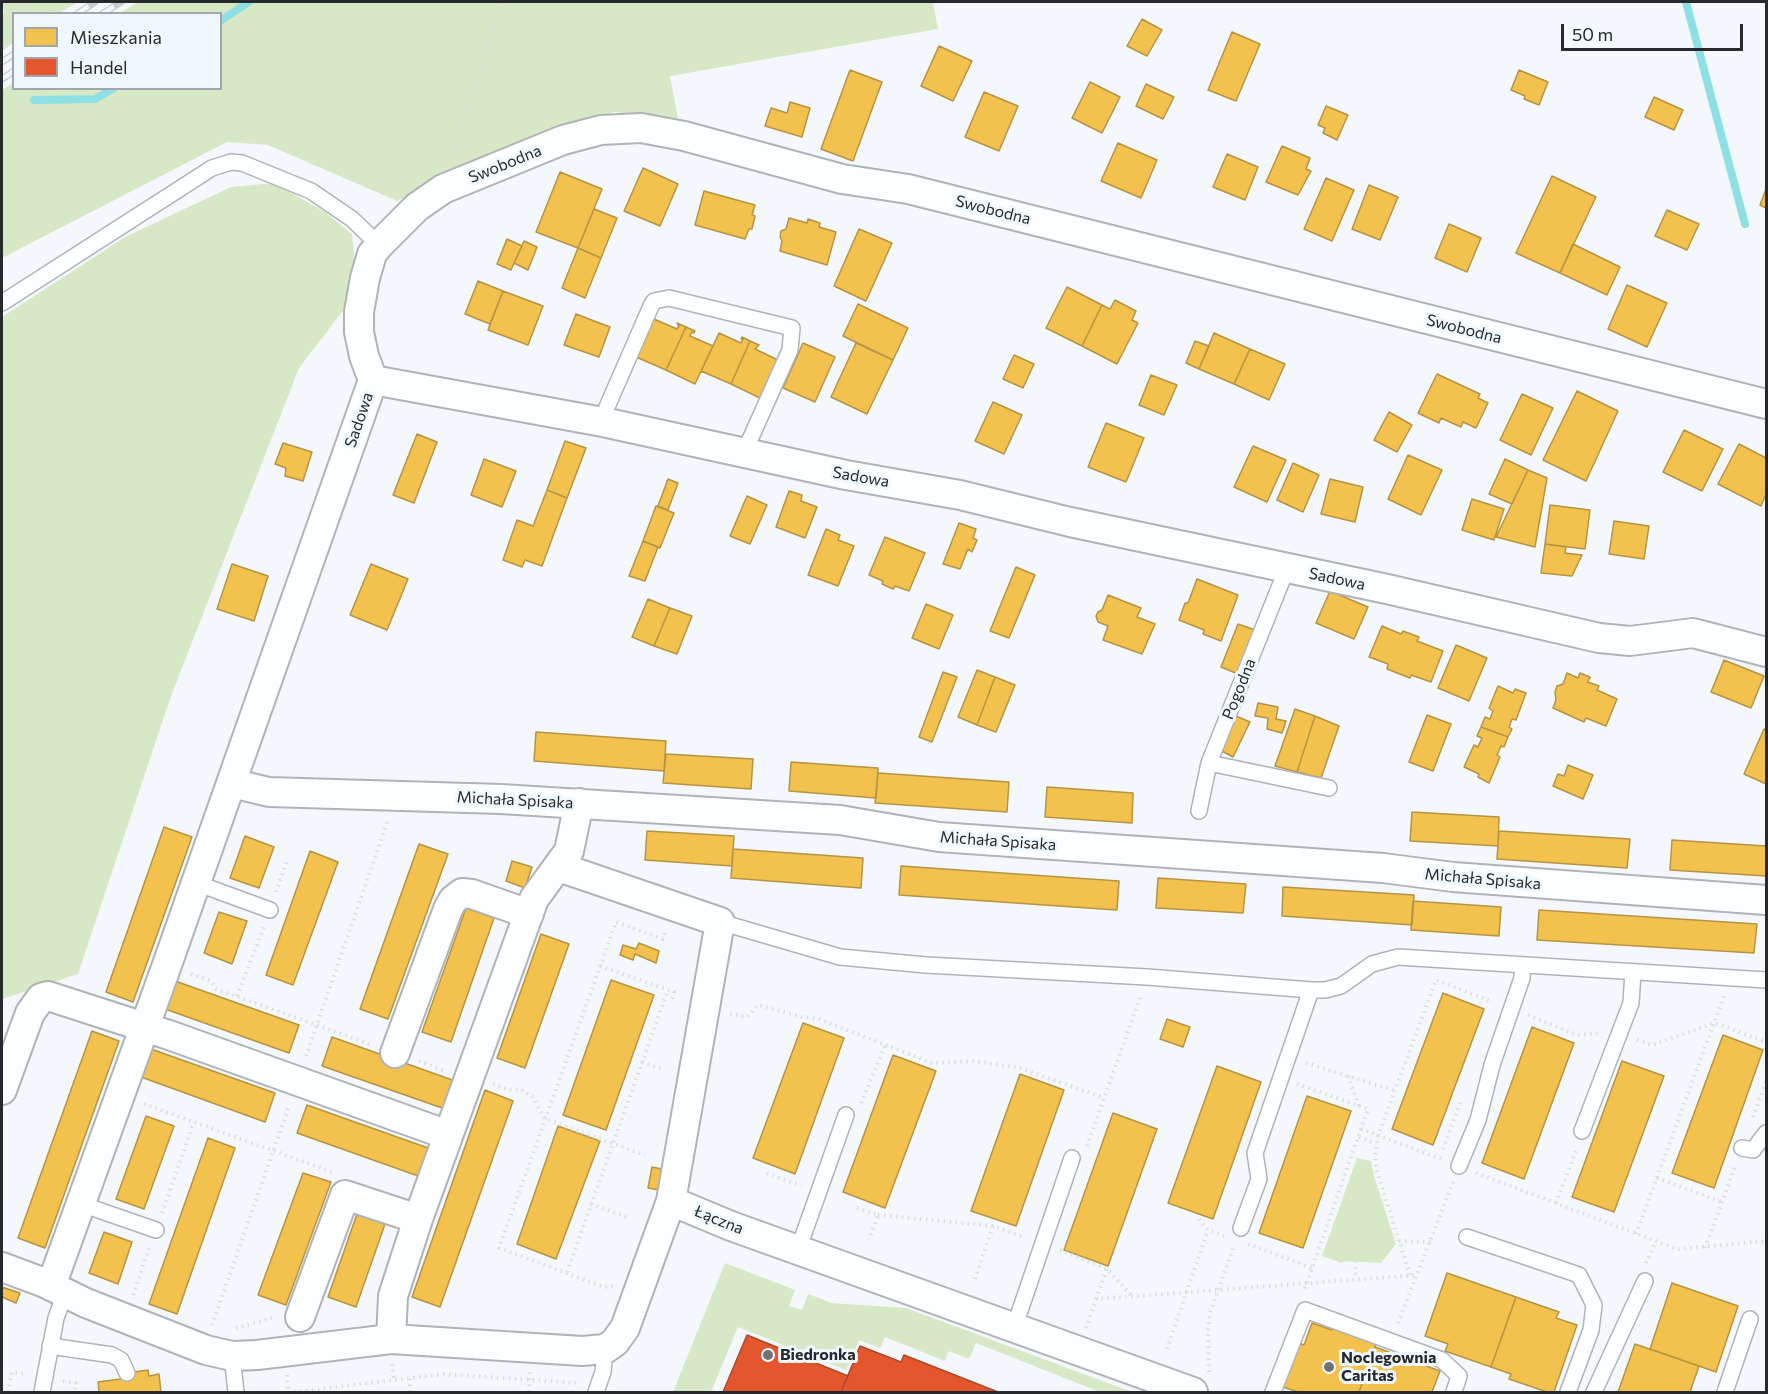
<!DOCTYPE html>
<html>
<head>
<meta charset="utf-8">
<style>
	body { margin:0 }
	#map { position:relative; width:1768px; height:1394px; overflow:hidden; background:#f4f8fc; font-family:Commissioner,sans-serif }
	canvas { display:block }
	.frame { position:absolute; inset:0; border:3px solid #272a2c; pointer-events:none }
	.legend { position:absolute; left:12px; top:12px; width:210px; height:78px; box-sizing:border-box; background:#f0f8ff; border:2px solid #a0a6ab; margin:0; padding:8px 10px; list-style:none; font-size:18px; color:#272a2c }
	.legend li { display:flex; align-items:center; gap:12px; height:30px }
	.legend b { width:30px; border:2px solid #a0a6ab }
	.scale { position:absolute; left:1561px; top:24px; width:182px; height:27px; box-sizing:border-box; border:3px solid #272a2c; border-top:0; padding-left:8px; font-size:18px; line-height:21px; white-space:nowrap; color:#272a2c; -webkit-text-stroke:4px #f0f8ff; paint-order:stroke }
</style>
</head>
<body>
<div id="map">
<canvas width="1768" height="1394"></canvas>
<div class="frame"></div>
<ul class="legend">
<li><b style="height:16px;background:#f2c14e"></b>Mieszkania</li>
<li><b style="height:16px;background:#e4572e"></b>Handel</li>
</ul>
<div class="scale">50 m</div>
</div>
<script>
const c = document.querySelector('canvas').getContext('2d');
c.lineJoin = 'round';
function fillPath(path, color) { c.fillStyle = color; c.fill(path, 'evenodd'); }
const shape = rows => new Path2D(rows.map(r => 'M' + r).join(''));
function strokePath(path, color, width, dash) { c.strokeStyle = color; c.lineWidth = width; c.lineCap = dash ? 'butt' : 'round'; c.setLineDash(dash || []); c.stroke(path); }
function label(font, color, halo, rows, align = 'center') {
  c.font = font + ' Commissioner,sans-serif'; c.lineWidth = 6; c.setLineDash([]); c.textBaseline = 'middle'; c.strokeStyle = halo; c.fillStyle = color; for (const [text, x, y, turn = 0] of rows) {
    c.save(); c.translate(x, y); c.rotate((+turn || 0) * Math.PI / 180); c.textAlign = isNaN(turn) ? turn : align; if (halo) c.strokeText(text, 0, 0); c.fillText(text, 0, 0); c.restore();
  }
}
fillPath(shape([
	[2,2,78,2,59,13,14,14,13,43,2,51,2,14,5,12,2,7],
	[138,2,933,2,938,29,670,76,678,119,615,112,564,130,440,180,397,201,268,145,227,142,2,258,2,90,13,83,14,88,220,88,220,14,120,13],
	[274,183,325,212,352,234,355,264,345,308,299,368,171,696,78,974,2,999,2,317,125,237,231,187],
	[1357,1158,1371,1161,1374,1176,1396,1244,1381,1263,1344,1261,1342,1263,1322,1256],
	[725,1263,795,1290,789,1306,802,1310,808,1294,832,1303,906,1308,1132,1392,1100,1392,976,1343,969,1359,949,1351,945,1361,885,1337,880,1348,859,1340,846,1370,738,1327,711,1392,673,1392]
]), '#d7e8c6');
const homes = shape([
	[1142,19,1162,30,1147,56,1127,46,1142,19],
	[1232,32,1260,44,1236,101,1208,90,1232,32],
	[939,46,972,61,953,101,921,86,939,46],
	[850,70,882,82,853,161,821,149,850,70],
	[1519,70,1548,82,1539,105,1524,99,1525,96,1511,90,1519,70],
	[1090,82,1120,97,1102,133,1072,118,1090,82],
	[1146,84,1174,97,1163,119,1136,106,1146,84],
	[984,92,1018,106,999,151,965,137,984,92],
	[1654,97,1683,110,1674,130,1645,117,1654,97],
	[790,102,810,108,802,137,765,126,771,108,787,113,790,102],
	[1326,106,1348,115,1337,140,1323,133,1325,128,1318,125,1326,106],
	[1118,143,1157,160,1141,198,1101,181,1118,143],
	[1282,146,1310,158,1306,169,1311,171,1298,195,1266,182,1282,146],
	[1227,154,1258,167,1245,200,1213,187,1227,154],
	[643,168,678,184,660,226,624,211,643,168],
	[560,172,602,189,578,248,536,232,560,172],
	[1552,176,1596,197,1560,273,1516,253,1552,176],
	[1326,178,1354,190,1332,241,1304,229,1326,178],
	[1369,185,1398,197,1380,240,1352,229,1369,185],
	[1766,189,1766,208,1760,205,1766,189],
	[704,191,755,205,752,215,755,216,752,229,749,229,745,239,695,225,704,191],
	[594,209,617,218,601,258,578,248,594,209],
	[1667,210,1699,224,1687,250,1655,236,1667,210],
	[789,218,807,223,808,219,820,223,819,227,836,232,827,265,780,251,782,241,780,237,781,231,786,229,789,218],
	[1449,224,1481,238,1467,272,1435,258,1449,224],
	[859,229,892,243,866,301,834,286,859,229],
	[507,239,522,246,511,270,497,264,507,239],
	[524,241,537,247,528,270,514,263,524,241],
	[1573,244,1620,267,1607,295,1560,273,1573,244],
	[578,248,601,258,585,298,562,288,578,248],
	[478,281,503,291,490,324,465,314,478,281],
	[1627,285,1667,303,1647,347,1608,329,1627,285],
	[1067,287,1102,305,1082,346,1046,328,1067,287],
	[503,291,543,306,528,345,488,330,503,291],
	[1115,300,1136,311,1132,320,1138,323,1117,364,1082,346,1102,305,1110,309,1115,300],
	[858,304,908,328,893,360,843,336,858,304],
	[576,314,610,327,599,357,564,345,576,314],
	[654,319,677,329,679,326,677,323,686,327,666,370,636,357,654,319],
	[686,327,695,331,694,333,692,332,690,336,713,346,695,384,666,370,686,327],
	[719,333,741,343,743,339,741,339,742,337,750,341,731,384,701,371,719,333],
	[1214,333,1250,349,1234,384,1199,369,1214,333],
	[750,341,759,345,755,349,778,360,760,398,731,384,750,341],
	[1195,341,1209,346,1199,369,1186,363,1195,341],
	[803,343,835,357,815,402,783,388,803,343],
	[856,343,893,360,867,414,831,397,856,343],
	[1250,349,1285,364,1269,400,1234,384,1250,349],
	[1014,355,1034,364,1023,388,1003,379,1014,355],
	[1437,374,1480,394,1478,398,1488,403,1476,428,1463,422,1461,427,1441,418,1439,423,1418,413,1437,374],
	[1151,375,1177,385,1164,415,1139,405,1151,375],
	[1577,391,1618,411,1586,481,1543,460,1577,391],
	[1522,394,1553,408,1531,455,1500,440,1522,394],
	[993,402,1022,415,1004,454,975,441,993,402],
	[1389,412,1412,425,1397,452,1374,440,1389,412],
	[1106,423,1144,438,1126,482,1088,467,1106,423],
	[1684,430,1723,449,1702,491,1663,472,1684,430],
	[417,434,437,442,414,503,393,495,417,434],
	[565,441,586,448,567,498,547,490,565,441],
	[283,443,312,452,303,481,285,476,286,468,275,464,283,443],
	[1739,444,1766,458,1766,494,1761,506,1718,484,1739,444],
	[1253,446,1286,460,1267,502,1234,487,1253,446],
	[1408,455,1442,470,1421,515,1388,499,1408,455],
	[484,459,516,471,502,507,471,495,484,459],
	[1505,459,1528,470,1512,504,1489,494,1505,459],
	[1293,463,1319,475,1303,512,1277,500,1293,463],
	[1528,470,1547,478,1535,547,1496,537,1528,470],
	[668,479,678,483,668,510,658,506,668,479],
	[1330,479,1363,487,1355,522,1321,514,1330,479],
	[547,490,567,498,542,566,525,560,522,567,503,560,517,520,533,526,547,490],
	[789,491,802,495,801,501,817,507,805,538,776,527,789,491],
	[747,496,767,505,750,544,730,536,747,496],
	[1472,499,1504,509,1494,540,1462,530,1472,499],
	[1550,505,1590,510,1585,549,1545,544,1550,505],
	[656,506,674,513,660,548,643,541,656,506],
	[1614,521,1649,526,1644,559,1609,554,1614,521],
	[959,523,976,529,973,538,977,540,972,552,968,549,960,569,943,564,959,523],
	[826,529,840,535,838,540,854,546,838,586,808,575,826,529],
	[885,537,925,553,909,591,895,586,893,589,882,584,883,581,869,575,885,537],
	[643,541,658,547,645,581,629,576,643,541],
	[1545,544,1566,547,1565,553,1582,555,1572,576,1541,573,1545,544],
	[232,564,268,576,254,621,217,609,232,564],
	[371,564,408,579,387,630,350,615,371,564],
	[1016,567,1035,575,1009,638,990,631,1016,567],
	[1197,579,1238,595,1221,641,1203,634,1204,630,1179,620,1185,603,1188,603,1197,579],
	[1330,591,1368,607,1354,639,1316,623,1330,591],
	[1108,595,1141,608,1137,617,1155,624,1142,654,1103,640,1108,626,1098,622,1096,616,1098,612,1102,610,1108,595],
	[648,599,670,608,654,646,632,637,648,599],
	[926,604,953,615,939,649,912,638,926,604],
	[670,608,692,616,677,654,654,646,670,608],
	[1238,624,1255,630,1238,674,1221,667,1238,624],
	[1382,626,1401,634,1403,631,1419,637,1417,641,1443,651,1431,682,1411,675,1410,678,1387,669,1388,664,1369,657,1382,626],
	[1456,645,1487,658,1469,701,1438,688,1456,645],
	[1724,660,1764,676,1751,708,1711,692,1724,660],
	[977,670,995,677,977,725,958,717,977,670],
	[943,672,957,677,932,742,919,737,943,672],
	[1567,673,1578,678,1580,673,1590,677,1588,682,1599,686,1597,690,1617,699,1606,726,1586,718,1584,722,1553,708,1556,700,1555,692,1557,686,1563,684,1567,673],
	[995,677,1015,685,996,732,977,725,995,677],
	[1498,686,1513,693,1515,689,1526,693,1516,720,1512,719,1509,727,1512,729,1508,737,1481,727,1485,717,1490,719,1493,711,1489,708,1498,686],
	[1258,703,1278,707,1276,719,1286,721,1282,733,1267,729,1268,718,1255,716,1258,703],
	[1295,709,1315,716,1297,772,1275,766,1295,709],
	[1427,715,1451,724,1433,771,1409,762,1427,715],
	[1236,716,1250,722,1233,757,1220,750,1236,716],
	[1315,716,1339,726,1321,778,1297,772,1315,716],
	[1481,727,1508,737,1504,747,1501,746,1497,755,1500,757,1489,783,1478,777,1479,774,1464,767,1474,745,1478,747,1482,738,1477,736,1481,727],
	[1764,729,1766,730,1766,784,1744,774,1764,729],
	[536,732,666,741,664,771,534,761,536,732],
	[666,754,753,759,751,789,663,783,666,754],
	[791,762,878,768,876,798,789,791,791,762],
	[1568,765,1593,775,1583,799,1553,786,1558,774,1564,776,1568,765],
	[878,773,1009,782,1007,812,875,803,878,773],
	[1047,787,1133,793,1132,823,1045,817,1047,787],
	[1412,812,1499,817,1498,846,1410,841,1412,812],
	[164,827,192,837,133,1002,106,992,164,827],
	[647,831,734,836,732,866,645,860,647,831],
	[1499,831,1630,839,1627,868,1497,859,1499,831],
	[245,836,274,847,259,888,230,878,245,836],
	[1672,840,1766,846,1766,876,1670,870,1672,840],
	[419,844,448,854,388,1019,360,1009,419,844],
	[733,849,863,858,861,888,731,878,733,849],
	[310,851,338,862,293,985,266,975,310,851],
	[512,861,532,867,525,888,506,881,512,861],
	[901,866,1119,881,1117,910,899,895,901,866],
	[1158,878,1246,884,1243,913,1156,908,1158,878],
	[1283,887,1414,895,1412,925,1282,916,1283,887],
	[1413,901,1501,907,1499,936,1411,930,1413,901],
	[466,908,494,918,451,1042,422,1032,466,908],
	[1539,910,1757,924,1754,953,1537,940,1539,910],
	[219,912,247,921,232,964,204,953,219,912],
	[541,934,569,944,525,1068,497,1058,541,934],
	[639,943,659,951,656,963,635,954,633,960,620,955,623,945,636,949,639,943],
	[611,980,654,995,606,1130,563,1115,611,980],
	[175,981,299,1025,289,1053,165,1009,175,981],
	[1443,993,1484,1009,1433,1145,1392,1129,1443,993],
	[1167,1019,1190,1027,1183,1047,1160,1039,1167,1019],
	[803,1023,844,1038,795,1174,753,1158,803,1023],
	[1532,1027,1574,1043,1524,1179,1482,1163,1532,1027],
	[92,1031,119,1041,45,1248,18,1238,92,1031],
	[1723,1035,1763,1050,1714,1188,1672,1173,1723,1035],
	[332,1037,455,1081,445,1109,322,1066,332,1037],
	[151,1049,275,1093,265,1122,141,1077,151,1049],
	[893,1055,936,1071,885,1208,843,1192,893,1055],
	[1622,1061,1664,1076,1614,1212,1572,1197,1622,1061],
	[1217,1066,1261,1082,1213,1219,1168,1203,1217,1066],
	[1020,1074,1064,1090,1016,1226,971,1211,1020,1074],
	[485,1090,513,1101,440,1307,412,1297,485,1090],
	[1307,1096,1351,1111,1303,1248,1259,1233,1307,1096],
	[307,1105,431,1149,421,1177,297,1133,307,1105],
	[1113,1113,1157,1129,1108,1266,1064,1250,1113,1113],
	[146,1116,174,1126,144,1209,116,1199,146,1116],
	[558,1126,600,1141,556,1259,517,1244,558,1126],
	[208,1138,235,1148,177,1314,149,1304,208,1138],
	[652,1167,662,1169,659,1190,648,1188,652,1167],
	[303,1173,331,1182,286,1305,258,1295,303,1173],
	[357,1214,385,1224,356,1307,328,1297,357,1214],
	[104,1232,132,1242,118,1284,89,1273,104,1232],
	[1447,1273,1516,1297,1491,1367,1445,1351,1448,1344,1425,1336,1447,1273],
	[1672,1283,1738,1306,1716,1372,1650,1349,1672,1283],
	[2,1287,20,1293,16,1303,2,1297,2,1287],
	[1516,1297,1559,1312,1556,1318,1577,1325,1554,1392,1547,1392,1509,1379,1511,1374,1491,1367,1516,1297],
	[1312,1323,1332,1330,1334,1326,1377,1342,1359,1392,1298,1392,1283,1387,1299,1343,1304,1345,1312,1323],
	[1635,1344,1699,1366,1690,1392,1618,1392,1635,1344],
	[1375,1347,1440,1371,1432,1392,1359,1392,1375,1347],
	[148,1370,149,1376,159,1374,161,1392,99,1392,98,1382,128,1378,127,1373,148,1370]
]);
fillPath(homes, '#f2c14e');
strokePath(homes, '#b59444', 1.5);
const shops = shape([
	[747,1335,848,1376,841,1392,723,1392,747,1335],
	[860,1346,901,1362,904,1355,998,1392,841,1392,860,1346]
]);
fillPath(shops, '#e4572e');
strokePath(shops, '#ab4a2d', 1.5);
strokePath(shape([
	[1686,2,1745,224],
	[220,21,249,2],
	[34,100,95,99,114,88]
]), '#8fe0e4', 8);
const service = shape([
	[2,303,212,168,231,162,242,163,311,191,352,219,379,245],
	[603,422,607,407,651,306,654,301,669,298,792,328,790,350,744,453],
	[1209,763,1329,788],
	[1199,811,1209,763,1287,568],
	[196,883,270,910],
	[720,922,840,957,926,965,1147,977,1311,990,1325,990,1341,986,1372,964,1398,957,1766,980],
	[1582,1131,1631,1003,1633,972],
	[1742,1148,1753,1150,1766,1133],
	[1459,1166,1478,1120,1492,1065,1522,978,1523,965],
	[81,1204,156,1230],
	[1241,1228,1259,1179,1255,1153,1311,990],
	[1467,1237,1579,1275,1594,1305,1591,1330,1568,1392],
	[798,1250,846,1115],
	[1014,1328,1072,1158],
	[50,1346,112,1355,121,1360,127,1373],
	[232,1356,236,1392],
	[42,1392,56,1318,65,1293],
	[596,1392,603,1372,605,1349],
	[1273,1392,1305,1310,1442,1360,1459,1376,1454,1392],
	[1594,1392,1645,1281],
	[1725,1392,1750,1319]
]);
const minor = shape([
	[373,380,364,356,359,332,359,312,365,278,372,254,379,245,417,207,443,189,563,140,601,130,641,128,684,136,842,179,908,189,1766,404],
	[373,380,603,422,846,475,960,495,1070,522,1387,589,1599,638,1630,641,1693,633,1766,652],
	[231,783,269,792,501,799,840,820,939,837,1383,868,1453,877,1766,900],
	[395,1053,448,909,453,900,462,893,472,894,529,914],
	[2,1090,30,1013,41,998,48,996,169,1035,448,1135],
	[671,1201,731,1226,1193,1392],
	[2,1267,45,1283,86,1303,206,1350,232,1356,257,1355,391,1339,582,1351,605,1349,615,1342,625,1328,671,1201,720,922,559,867],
	[51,1286,167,965,373,380],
	[300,1317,345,1195,418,1219],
	[391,1339,393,1296,418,1219,534,899,569,851,579,803]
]);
strokePath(service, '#b0b4b7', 18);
strokePath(minor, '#b0b4b7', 32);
strokePath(shape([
	[14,14,31,2],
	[2,22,14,14],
	[453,157,502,2],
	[276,892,288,858],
	[600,966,674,992,672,1002],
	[191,974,211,981,216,989,372,1045],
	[237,996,264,927],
	[730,1014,747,1017,758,1005,802,1017,819,1019,932,1063,975,1061,1020,1068,1104,1098],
	[1528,1015,1577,1035,1601,1033],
	[1637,1040,1652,1045,1715,1023,1766,1042],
	[306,1056,388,820],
	[419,1061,445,1071],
	[642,1062,661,1069],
	[1306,1063,1393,1090],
	[1348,1076,1359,1106],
	[493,1084,509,1090,520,1089,532,1096,545,1119,645,1155],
	[1297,1084,1368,1109,1304,1291],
	[861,1103,885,1046],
	[144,1104,332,1172],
	[1753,1117,1766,1082],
	[1361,1129,1441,1159],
	[1359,1137,1376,1144],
	[1087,1146,1141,995],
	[1443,1149,1461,1100],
	[767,1173,801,1186],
	[1476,1173,1677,1249,1766,1241],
	[1657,1178,1722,1202],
	[1556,1203,1577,1148],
	[591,1204,629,1218],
	[857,1208,878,1215,869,1240],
	[162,1213,194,1122],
	[878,1215,993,1226,1024,1237],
	[1199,1219,1208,1230,1224,1236],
	[1636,1234,1724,996],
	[1399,1241,1431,1242],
	[1248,1244,1312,1268],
	[1705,1248,1736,1164],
	[1060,1250,1107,1269,1132,1296],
	[1355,1261,1356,1279],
	[1646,1263,1656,1241],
	[567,1272,668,990],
	[1410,1275,1376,1168,1375,1158,1378,1136,1436,980,1493,1002],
	[975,1279,993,1226],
	[613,1286,604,1287,499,1248,616,922,663,939,666,930],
	[133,1295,149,1248],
	[1096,1299,1107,1269],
	[1398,1323,1453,1182],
	[212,1325,289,1106],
	[236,1328,275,1317],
	[1086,1328,1096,1299,1418,1275],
	[1167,1349,1208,1230],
	[392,1364,395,1382],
	[1209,1372,1208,1330,1210,1313,1234,1246],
	[287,1375,288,1392],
	[63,1381,76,1383,75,1392],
	[8,1392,12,1372,26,1374],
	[294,1392,443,1374,580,1383],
	[410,1392,410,1379],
	[529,1392,530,1372]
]), '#dbdddd', 4, [1.5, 4.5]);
strokePath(service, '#fdfeff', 15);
strokePath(minor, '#fdfeff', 28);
const rail = shape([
	[77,14,95,2],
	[102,14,121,2],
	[2,62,14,54],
	[2,79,14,71]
]);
strokePath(rail, '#cacbcc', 7);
strokePath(rail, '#f0f8ff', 4.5, [14]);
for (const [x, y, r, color] of [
	[768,1355,6,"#6f7275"],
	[1329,1367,6,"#6f7275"]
]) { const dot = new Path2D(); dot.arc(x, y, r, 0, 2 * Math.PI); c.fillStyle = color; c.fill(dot); strokePath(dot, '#f0f8ff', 2); }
label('16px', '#272a2c', '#f0f8ff', [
	["Swobodna",505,164,-22],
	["Swobodna",993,210,14],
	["Swobodna",1464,329,14],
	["Sadowa",359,420,-71],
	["Sadowa",861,477,10],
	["Sadowa",1337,579,12],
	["Pogodna",1239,689,-68],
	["Michała Spisaka",515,800,3],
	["Michała Spisaka",998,841,4],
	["Michała Spisaka",1483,879,5],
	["Łączna",719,1220,22]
]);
label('bold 16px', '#272a2c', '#f0f8ff', [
	["Biedronka",780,1355],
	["Noclegownia",1341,1358],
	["Caritas",1341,1376]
], 'left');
</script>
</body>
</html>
